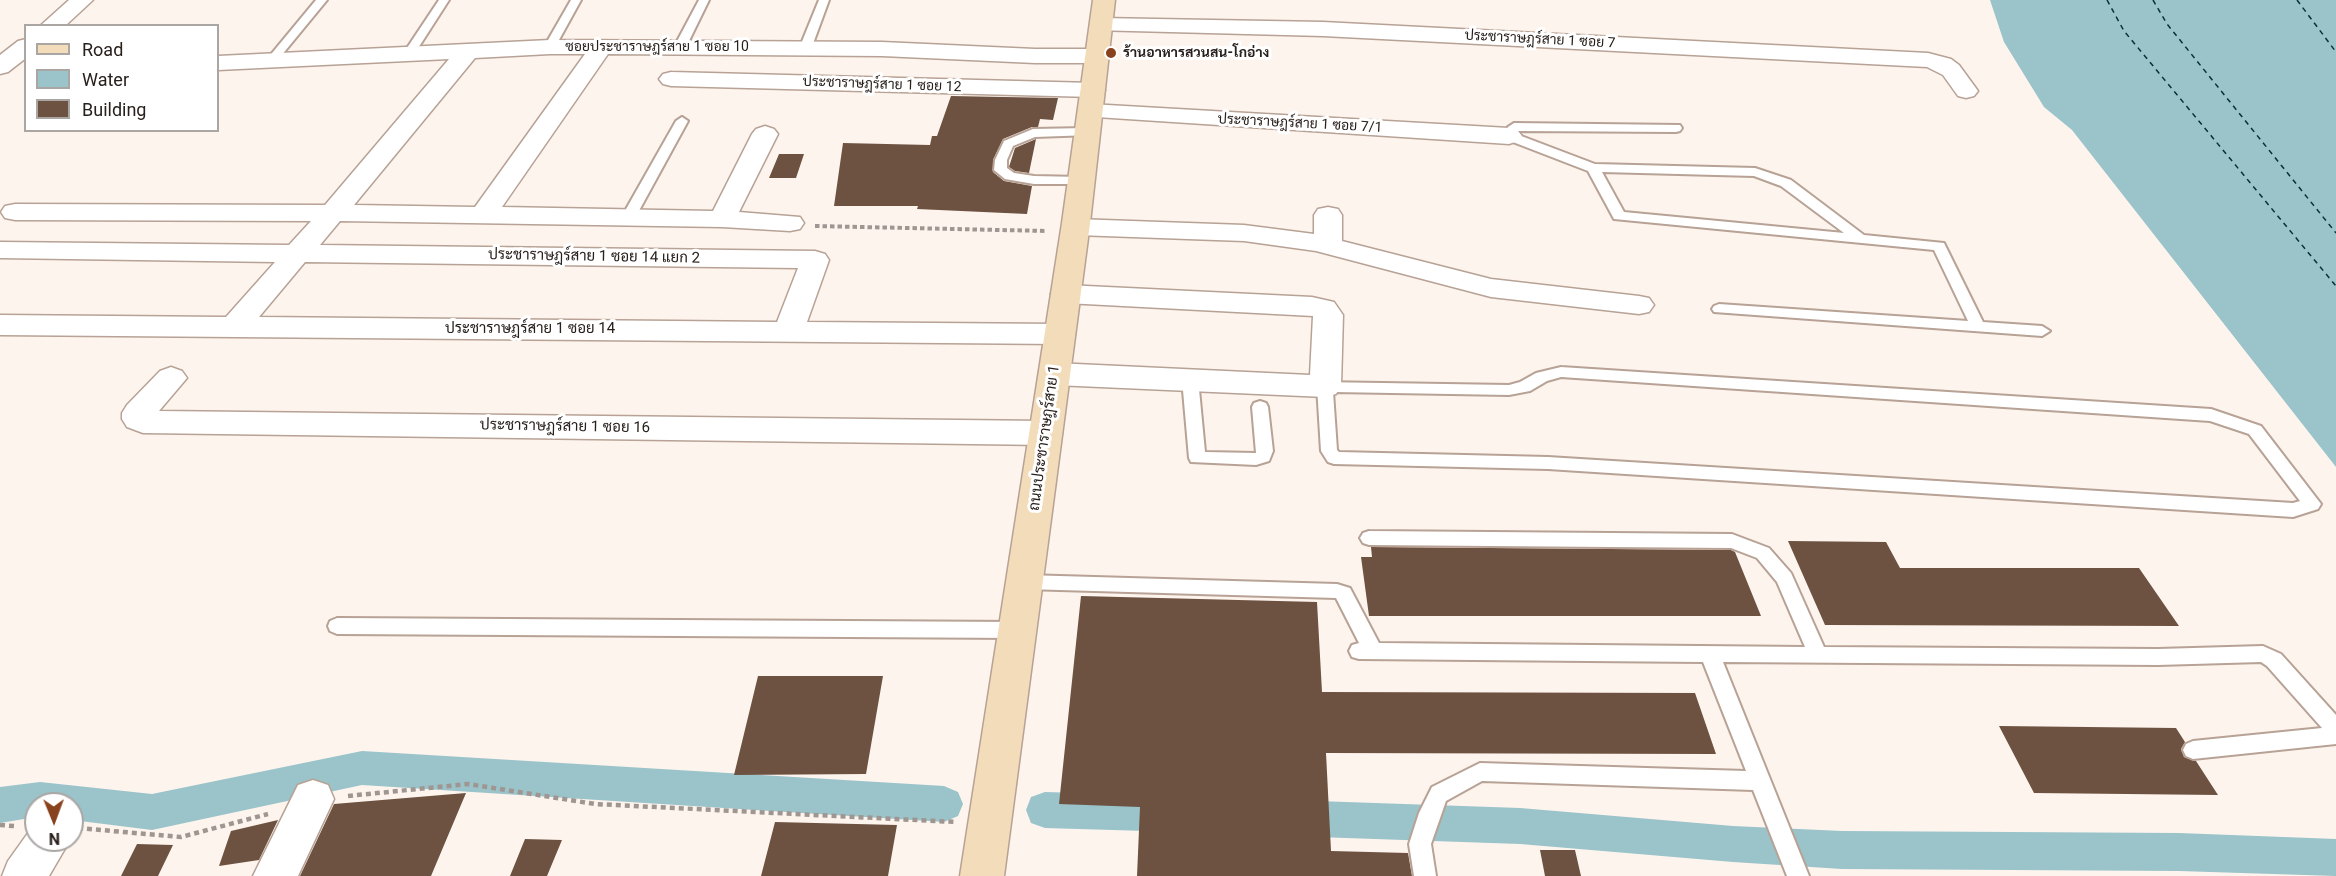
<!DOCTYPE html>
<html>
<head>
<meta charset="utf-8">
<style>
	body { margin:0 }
	#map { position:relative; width:2336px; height:876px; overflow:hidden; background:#fdf4ee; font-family:Roboto,sans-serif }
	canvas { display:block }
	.legend { position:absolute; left:24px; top:24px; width:195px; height:108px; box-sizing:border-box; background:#fff; border:2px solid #a9a6a4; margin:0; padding:8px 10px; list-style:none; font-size:18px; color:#28201c }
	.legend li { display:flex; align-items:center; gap:12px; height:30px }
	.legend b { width:30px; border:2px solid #a9a6a4 }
	.north { position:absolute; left:24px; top:792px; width:60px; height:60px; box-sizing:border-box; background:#fff; border:2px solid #a9a6a4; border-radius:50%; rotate:179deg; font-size:16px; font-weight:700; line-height:24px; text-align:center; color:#28201c }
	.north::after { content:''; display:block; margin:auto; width:21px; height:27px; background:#89421e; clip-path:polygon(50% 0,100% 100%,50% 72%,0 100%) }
</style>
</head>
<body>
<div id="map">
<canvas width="2336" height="876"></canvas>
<ul class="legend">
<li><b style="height:8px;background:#f3dcb9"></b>Road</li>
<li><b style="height:16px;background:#9ac3ca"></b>Water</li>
<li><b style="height:16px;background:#6d5241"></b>Building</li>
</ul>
<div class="north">N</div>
</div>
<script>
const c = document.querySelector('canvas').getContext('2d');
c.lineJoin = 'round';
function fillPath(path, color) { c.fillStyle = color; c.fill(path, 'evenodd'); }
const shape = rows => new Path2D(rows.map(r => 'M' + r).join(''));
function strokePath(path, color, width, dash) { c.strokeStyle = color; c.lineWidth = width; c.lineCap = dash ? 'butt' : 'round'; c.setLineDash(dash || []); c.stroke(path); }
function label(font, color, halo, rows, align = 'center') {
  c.font = font + ' Roboto,Sarabun,sans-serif'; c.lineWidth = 6; c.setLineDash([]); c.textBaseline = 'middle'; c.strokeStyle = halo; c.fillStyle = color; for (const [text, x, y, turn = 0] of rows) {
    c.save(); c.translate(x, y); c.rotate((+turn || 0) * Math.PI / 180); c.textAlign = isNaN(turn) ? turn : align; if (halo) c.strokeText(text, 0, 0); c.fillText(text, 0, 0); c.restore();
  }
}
fillPath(shape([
	[1990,0,2336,0,2336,467,2072,130,2044,107,2004,42]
]), '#9ac3ca');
fillPath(shape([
	[362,751,944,786,958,792,963,804,958,816,944,822,362,785,152,830,72,820,72,804,36,804,36,817,0,823,0,787,40,782,152,794,362,751],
	[1045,792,1180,796,1194,801,1199,814,1194,827,1180,832,1045,828,1031,823,1026,810,1031,797,1045,792],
	[1288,800,1520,808,1733,826,1842,831,2179,833,2336,839,2336,876,2179,871,1842,869,1733,862,1520,844,1288,836,1274,831,1269,818,1274,805,1288,800]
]), '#9ac3ca');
strokePath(shape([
	[2107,0,2124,31,2336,286],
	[2153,0,2167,24,2336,233],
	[2297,0,2336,52]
]), '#073137', 1.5, [5, 4.5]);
fillPath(shape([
	[951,96,1058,98,1053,120,1040,119,1038,127,1032,127,1003,139,993,160,993,172,1004,181,1032,186,1027,214,917,209,918,206,834,206,843,143,930,145,932,136,937,136],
	[1036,139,1029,173,1015,171,1009,167,1015,148],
	[779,154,804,154,796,178,769,178],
	[1788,541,1886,542,1900,568,2139,568,2179,626,1825,625],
	[1371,547,1731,550,1735,552,1761,616,1369,616,1361,557,1372,557],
	[1081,596,1317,602,1322,692,1695,693,1716,754,1326,753,1331,851,1408,853,1412,876,1137,876,1140,807,1059,804],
	[758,676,883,676,866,774,734,775],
	[1999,726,2176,728,2185,742,2181,749,2184,757,2196,761,2218,795,2034,793],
	[466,793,431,876,300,876,334,804],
	[278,820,259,860,219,866,231,831],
	[775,822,897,825,888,876,761,876],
	[525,839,562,840,547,876,510,876],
	[137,844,173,845,158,876,121,876],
	[1540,850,1575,850,1581,876,1545,876]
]), '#6d5241');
const service = shape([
	[316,0,327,0,276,62,268,62,268,58,316,0],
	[439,0,449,0,413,56,405,56,403,54,439,0],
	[571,0,581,0,554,49,546,49,544,47,571,0],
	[699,0,709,0,686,47,684,49,676,49,674,47,699,0],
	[819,0,829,0,811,49,809,51,801,51,799,49,819,0],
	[682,117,688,121,635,218,633,221,623,221,621,218,676,121,682,117],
	[1514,123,1680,125,1682,128,1680,131,1676,132,1518,131,1516,134,1595,164,1755,168,1791,180,1864,235,1944,243,1983,322,2042,326,2050,331,2042,336,1714,312,1712,309,1714,306,1719,304,1968,321,1934,250,1614,219,1588,171,1505,139,1503,136,1508,127,1514,123],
	[1602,172,1754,176,1781,186,1844,233,1624,212,1602,172],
	[1087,128,1091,129,1093,132,1091,135,1035,137,1013,146,1007,160,1007,168,1014,173,1034,176,1081,177,1086,178,1088,181,1086,184,1034,184,1005,179,994,170,995,160,1004,141,1033,129,1087,128],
	[1561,367,2211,409,2261,426,2321,504,2318,509,2293,517,1548,469,1334,464,1328,462,1321,451,1317,386,1319,382,1509,385,1520,382,1536,373,1561,367],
	[1561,377,2210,421,2249,434,2300,501,2293,503,1548,457,1339,452,1337,450,1333,392,1509,395,1530,391,1547,381,1561,377],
	[1190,374,1196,375,1198,379,1205,452,1256,453,1252,407,1254,403,1260,401,1266,403,1268,407,1273,451,1269,461,1256,465,1191,462,1189,458,1182,379,1184,375,1190,374],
	[1369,531,1732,534,1769,548,1791,573,1824,647,2158,649,2263,646,2281,654,2336,715,2336,744,2193,759,2186,756,2183,750,2186,744,2193,741,2322,728,2267,666,2261,662,2158,665,1723,662,1809,876,1787,876,1753,790,1482,781,1446,801,1431,844,1436,876,1414,876,1409,844,1419,813,1432,787,1480,763,1746,771,1703,662,1359,659,1352,657,1349,651,1352,645,1359,643,1336,598,1025,589,1019,587,1016,582,1019,577,1025,575,1337,584,1350,588,1379,643,1805,647,1777,582,1757,558,1731,548,1369,545,1363,543,1360,538,1363,533,1369,531],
	[337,618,1018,622,1025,625,1027,630,1025,635,1018,638,337,634,330,631,328,626,330,621,337,618]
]);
const minor = shape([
	[69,0,93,0,65,26,40,26,69,0],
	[1101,18,1323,22,1928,53,1951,59,1959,65,1978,91,1974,96,1966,98,1958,96,1943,75,1927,67,1323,36,1093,30,1090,25,1093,20,1101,18],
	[26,39,26,58,8,72,0,74,0,55,18,41,26,39],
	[550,40,882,42,1035,49,1097,49,1105,51,1109,56,1105,61,1097,63,1035,63,882,56,608,54,502,207,713,211,752,134,756,129,765,126,774,129,778,134,739,212,800,217,804,223,800,229,790,231,722,227,340,221,320,245,815,251,825,254,829,260,807,322,1060,324,1071,327,1075,334,1071,341,1060,344,0,335,0,315,226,317,275,262,0,258,0,242,289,245,311,221,15,220,5,218,1,212,5,206,15,204,325,205,449,59,218,70,218,56,550,40],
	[550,54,585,54,475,207,354,205,475,58,550,54],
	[305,262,798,268,777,322,259,317,305,262],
	[671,72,1093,83,1101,85,1105,90,1101,95,1093,97,671,86,663,84,659,79,663,74,671,72],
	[1090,104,1509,128,1518,131,1522,136,1518,141,1509,144,1081,116,1078,111,1081,106,1090,104],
	[1328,207,1338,209,1342,215,1342,241,1491,279,1639,296,1649,298,1654,305,1649,312,1639,314,1491,297,1316,251,1244,241,1076,235,1066,233,1062,227,1066,221,1076,219,1244,225,1314,234,1314,215,1318,209,1328,207],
	[1066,285,1312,297,1334,302,1343,315,1341,386,1336,394,1325,397,1055,385,1044,381,1039,374,1044,367,1055,363,1310,375,1313,316,1066,303,1056,300,1051,294,1056,288,1066,285],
	[171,367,182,371,187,378,159,411,1046,421,1058,425,1062,433,1058,441,1046,445,143,433,127,427,122,419,122,413,127,405,160,371,171,367],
	[313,780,328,785,334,799,298,876,253,876,298,785,313,780],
	[36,824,36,840,70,840,49,876,2,876,8,861,33,826,36,824]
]);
const secondary = shape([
	[1093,0,1115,0,1090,223,1004,876,960,876,1062,223,1093,0]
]);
strokePath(service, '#b7a295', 4);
strokePath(minor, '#b7a295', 3);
strokePath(secondary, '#b7a295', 3);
strokePath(shape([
	[815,226,818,226]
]), '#9f9691', 3, [3, 2]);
strokePath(shape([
	[815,226,1047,231]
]), '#9f9691', 4, [4.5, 3]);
strokePath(shape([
	[348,796,468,784,595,804,956,822],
	[0,825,14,826],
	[78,828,181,837,268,814]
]), '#9f9691', 4.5, [5, 4]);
fillPath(service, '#fff');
fillPath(minor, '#fff');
fillPath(secondary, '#f3dcb9');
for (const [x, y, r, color] of [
	[1111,53,6,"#89421e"]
]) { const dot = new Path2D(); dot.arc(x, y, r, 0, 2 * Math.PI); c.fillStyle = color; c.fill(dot); strokePath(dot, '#fff', 2); }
label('14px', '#28201c', '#fff', [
	["ประชาราษฎร์สาย 1 ซอย 7",1540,40,3],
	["ซอยประชาราษฎร์สาย 1 ซอย 10",657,47],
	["ประชาราษฎร์สาย 1 ซอย 12",882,85,2],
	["ประชาราษฎร์สาย 1 ซอย 7/1",1300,124,3]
]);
label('bold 14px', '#28201c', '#fff', [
	["ร้านอาหารสวนสน-โกอ่าง",1123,53]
], 'left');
label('15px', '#28201c', '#fff', [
	["ประชาราษฎร์สาย 1 ซอย 14 แยก 2",594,257,1],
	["ประชาราษฎร์สาย 1 ซอย 14",530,329],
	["ประชาราษฎร์สาย 1 ซอย 16",565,427,1],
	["ถนนประชาราษฎร์สาย 1",1045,438,-82]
]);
</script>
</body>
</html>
